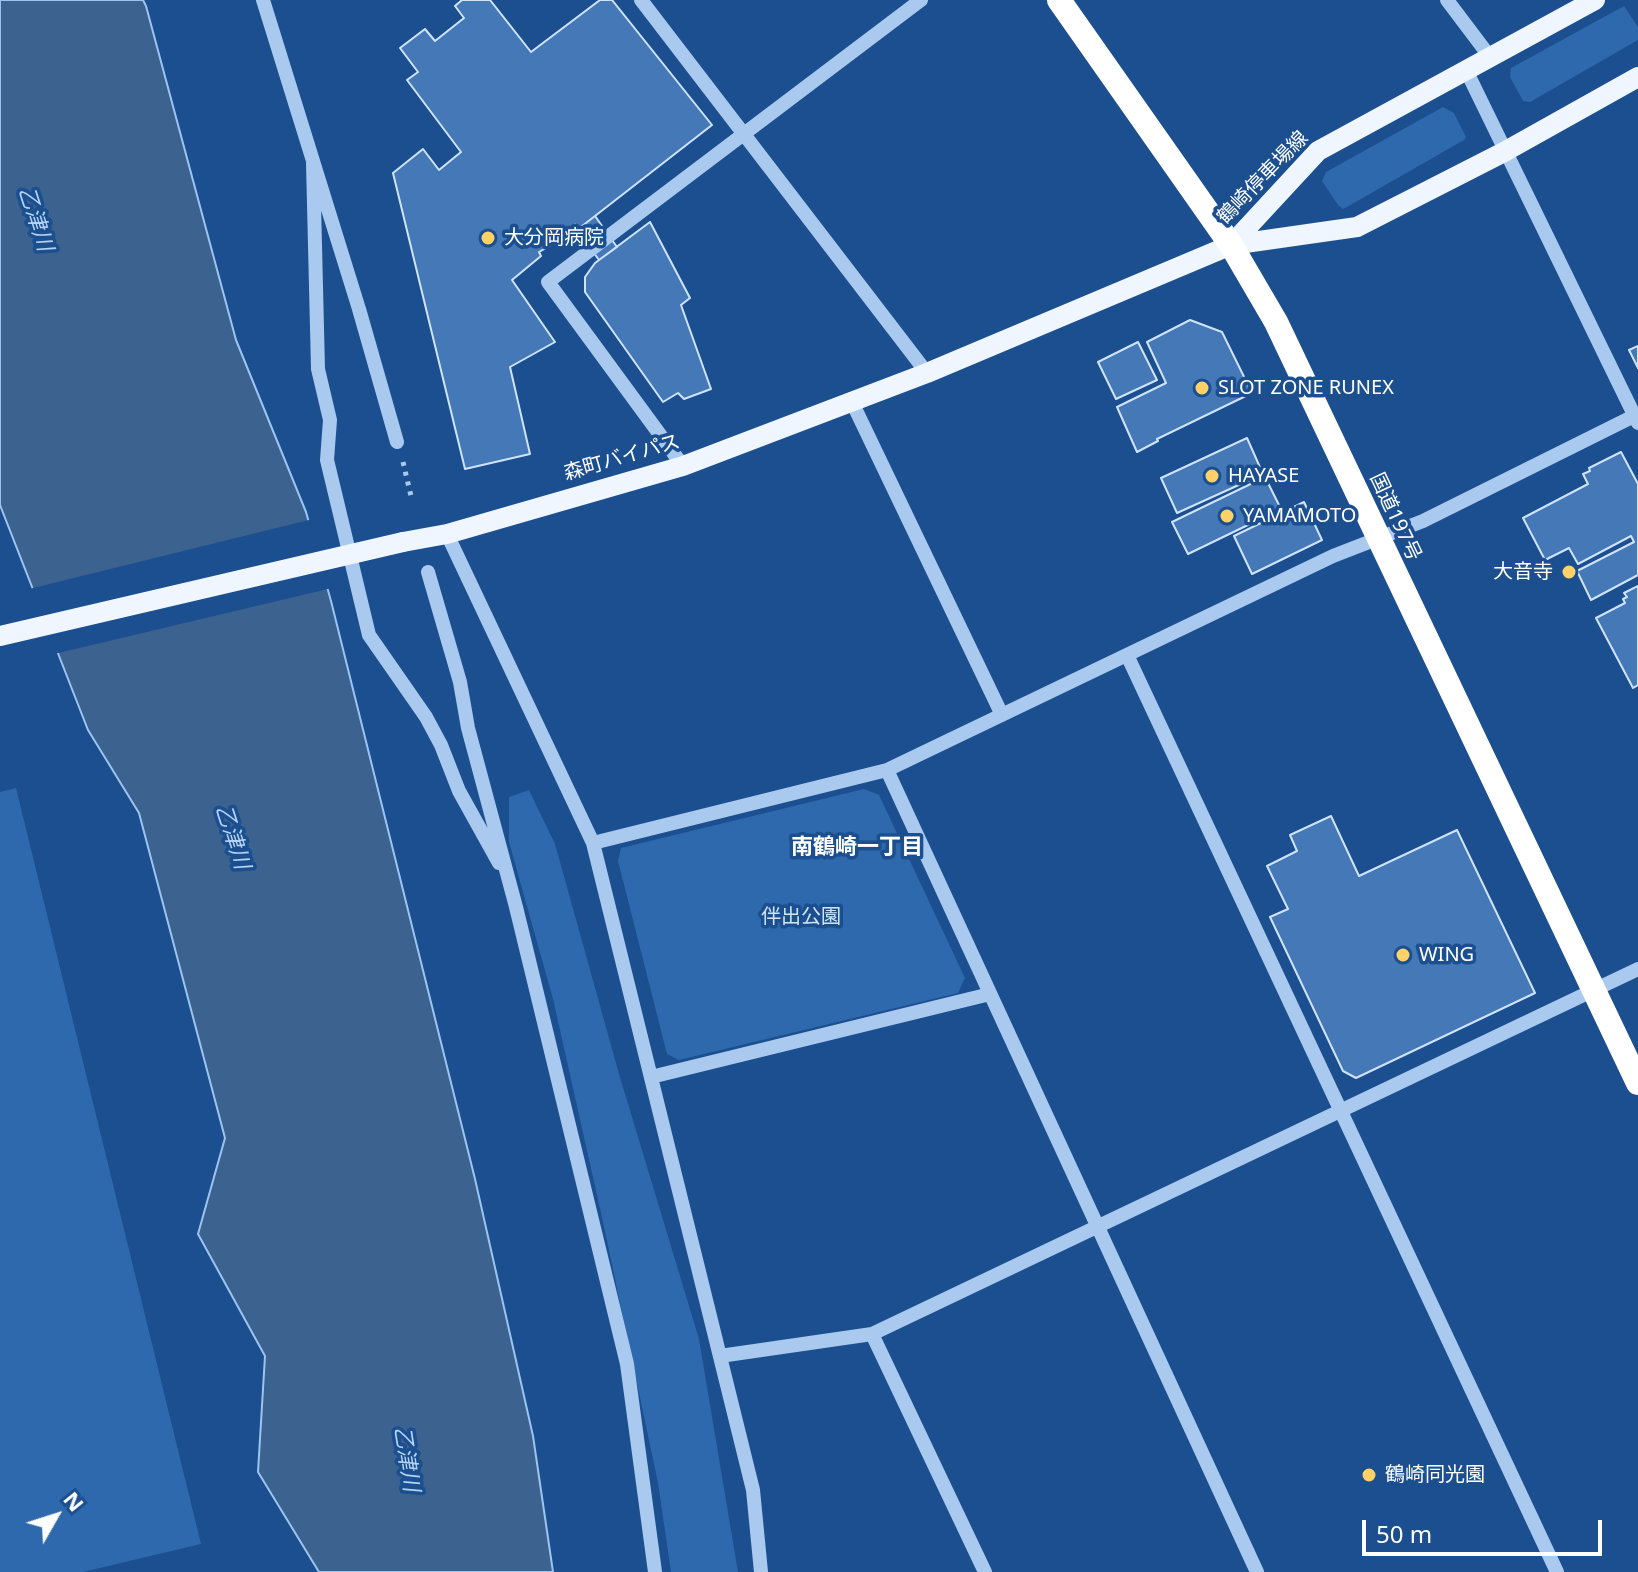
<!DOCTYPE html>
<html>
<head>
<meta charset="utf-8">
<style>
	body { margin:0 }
	#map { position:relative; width:1638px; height:1572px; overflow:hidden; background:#1b4f8f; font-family:"Noto Sans",sans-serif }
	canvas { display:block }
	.north { position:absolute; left:16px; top:1476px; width:80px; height:80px; -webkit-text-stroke:6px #1b4f8f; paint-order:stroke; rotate:51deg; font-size:22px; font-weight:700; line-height:32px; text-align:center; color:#fff }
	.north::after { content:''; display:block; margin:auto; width:28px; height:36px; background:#fff; clip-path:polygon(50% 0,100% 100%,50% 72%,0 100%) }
	.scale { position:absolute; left:1362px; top:1520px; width:240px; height:36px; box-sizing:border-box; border:4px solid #fff; border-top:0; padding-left:10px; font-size:24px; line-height:28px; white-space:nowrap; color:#fff; -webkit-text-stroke:6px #1b4f8f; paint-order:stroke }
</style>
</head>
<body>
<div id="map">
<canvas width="1638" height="1572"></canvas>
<div class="north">N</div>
<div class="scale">50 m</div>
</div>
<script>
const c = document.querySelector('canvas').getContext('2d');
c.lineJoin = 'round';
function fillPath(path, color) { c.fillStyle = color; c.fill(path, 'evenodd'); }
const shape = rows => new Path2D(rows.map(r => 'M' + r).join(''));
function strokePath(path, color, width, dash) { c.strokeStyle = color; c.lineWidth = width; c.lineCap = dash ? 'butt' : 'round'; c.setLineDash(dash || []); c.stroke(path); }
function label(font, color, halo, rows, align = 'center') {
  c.font = font + ' "Noto Sans","Noto Sans JP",sans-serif'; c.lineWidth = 7; c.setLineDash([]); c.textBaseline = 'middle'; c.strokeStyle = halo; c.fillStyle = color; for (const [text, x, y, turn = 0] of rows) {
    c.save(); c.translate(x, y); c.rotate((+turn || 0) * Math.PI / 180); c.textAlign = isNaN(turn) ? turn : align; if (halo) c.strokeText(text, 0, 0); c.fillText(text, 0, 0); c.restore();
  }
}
fillPath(shape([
	[1624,6,1638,27,1638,40,1530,102,1523,101,1510,77,1511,68],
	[1443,107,1454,113,1466,137,1464,140,1347,207,1343,209,1338,205,1322,181,1326,172],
	[16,788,201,1544,83,1572,0,1572,0,792],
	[864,789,879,795,965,978,958,993,679,1060,667,1054,618,861,621,848],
	[529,790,555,844,619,1074,699,1339,738,1572,671,1572,658,1483,603,1222,553,999,509,842,509,797]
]), '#2e69ad');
const water = shape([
	[0,0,143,0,146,6,236,340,306,512,331,601,475,1179,533,1436,553,1572,319,1572,258,1472,265,1356,198,1234,225,1138,139,813,88,730,0,505,0,0]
]);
fillPath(water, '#3c6290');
strokePath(water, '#9cc4f0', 2);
fillPath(shape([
	[313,519,332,588,54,654,29,589]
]), '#1b4f8f');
const building = shape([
	[462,0,490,0,531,52,600,0,612,0,712,125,577,230,575,224,574,232,557,245,555,243,539,252,541,256,512,280,555,342,510,367,530,454,465,469,393,173,423,149,439,170,461,152,407,80,418,72,400,48,425,29,435,41,464,18,455,6,462,0],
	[595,216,617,247,599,260,577,230,595,216],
	[650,222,690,298,681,305,711,389,684,399,678,393,663,402,585,292,585,277,595,263,650,222],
	[1190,320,1222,332,1252,393,1157,439,1158,441,1137,452,1117,407,1166,383,1147,342,1190,320],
	[1138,342,1157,380,1116,399,1098,362,1138,342],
	[1638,346,1638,368,1629,350,1638,346],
	[1247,438,1263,474,1177,513,1161,478,1247,438],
	[1621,452,1638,484,1638,575,1591,600,1577,571,1634,542,1631,536,1578,564,1569,548,1545,560,1523,518,1588,484,1583,474,1590,471,1589,468,1621,452],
	[1265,477,1281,509,1188,554,1172,522,1265,477],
	[1304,502,1322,540,1252,574,1234,536,1304,502],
	[1638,586,1638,685,1633,688,1596,618,1625,603,1623,599,1627,597,1624,593,1638,586],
	[1331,816,1359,876,1457,830,1535,993,1356,1078,1343,1071,1270,917,1288,909,1267,866,1297,851,1290,835,1331,816]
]);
fillPath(building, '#4478b7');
strokePath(building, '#cfe3fa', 2);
strokePath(shape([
	[403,462,411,496]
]), '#a9c9ee', 5, [4, 6]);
strokePath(shape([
	[263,0,359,309,397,442],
	[641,0,927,373],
	[1447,0,1490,57],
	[1466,70,1638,423],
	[313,163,318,369,330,420,327,460,369,635,426,717,441,745,459,791,499,863],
	[852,402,1002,715],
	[683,466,548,282,921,0],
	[447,534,593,843,753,1490,761,1572],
	[428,572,460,682,468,728,516,907,627,1364,655,1572],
	[1127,655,1557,1572],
	[887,770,1257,1572],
	[593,843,887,770,1333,556,1423,521,1634,416],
	[651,1077,990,994],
	[872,1334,985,1572],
	[720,1356,872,1334,1638,969]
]), '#a9c9ee', 14);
strokePath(shape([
	[1231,245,1318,151,1595,0],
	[403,542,447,534,683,466,927,373,1231,245,1357,227,1504,152,1638,77]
]), '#f0f6ff', 20);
strokePath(shape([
	[1059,0,1231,245,1276,322,1638,1083]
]), '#fff', 24);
strokePath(shape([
	[0,636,403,542]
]), '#f0f6ff', 20);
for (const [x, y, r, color] of [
	[488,238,8,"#ffd166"],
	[1202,388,8,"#ffd166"],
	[1212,476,8,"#ffd166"],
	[1227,516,8,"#ffd166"],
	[1569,572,8,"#ffd166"],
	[1403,955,8,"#ffd166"],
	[1369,1475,8,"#ffd166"]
]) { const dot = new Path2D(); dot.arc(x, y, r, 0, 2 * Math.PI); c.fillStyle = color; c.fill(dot); strokePath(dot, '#1b4f8f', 3); }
label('20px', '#fff', '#1b4f8f', [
	["鶴崎停車場線",1263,178,-46],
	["森町バイパス",622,458,-16],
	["国道197号",1395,517,65]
]);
label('20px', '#fff', '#1b4f8f', [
	["大分岡病院",504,238],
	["SLOT ZONE RUNEX",1218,388],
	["HAYASE",1228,476],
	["YAMAMOTO",1243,516],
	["大音寺",1553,572,"right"],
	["WING",1419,955],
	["鶴崎同光園",1385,1475]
], 'left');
label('20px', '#cfe3fa', '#1b4f8f', [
	["伴出公園",801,917]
]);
label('italic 22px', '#b5d3f5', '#1b4f8f', [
	["乙津川",35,219,72],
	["乙津川",232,837,72],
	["乙津川",406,1459,81]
]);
label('bold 22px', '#fff', '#1b4f8f', [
	["南鶴崎一丁目",857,848]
]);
</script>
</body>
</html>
